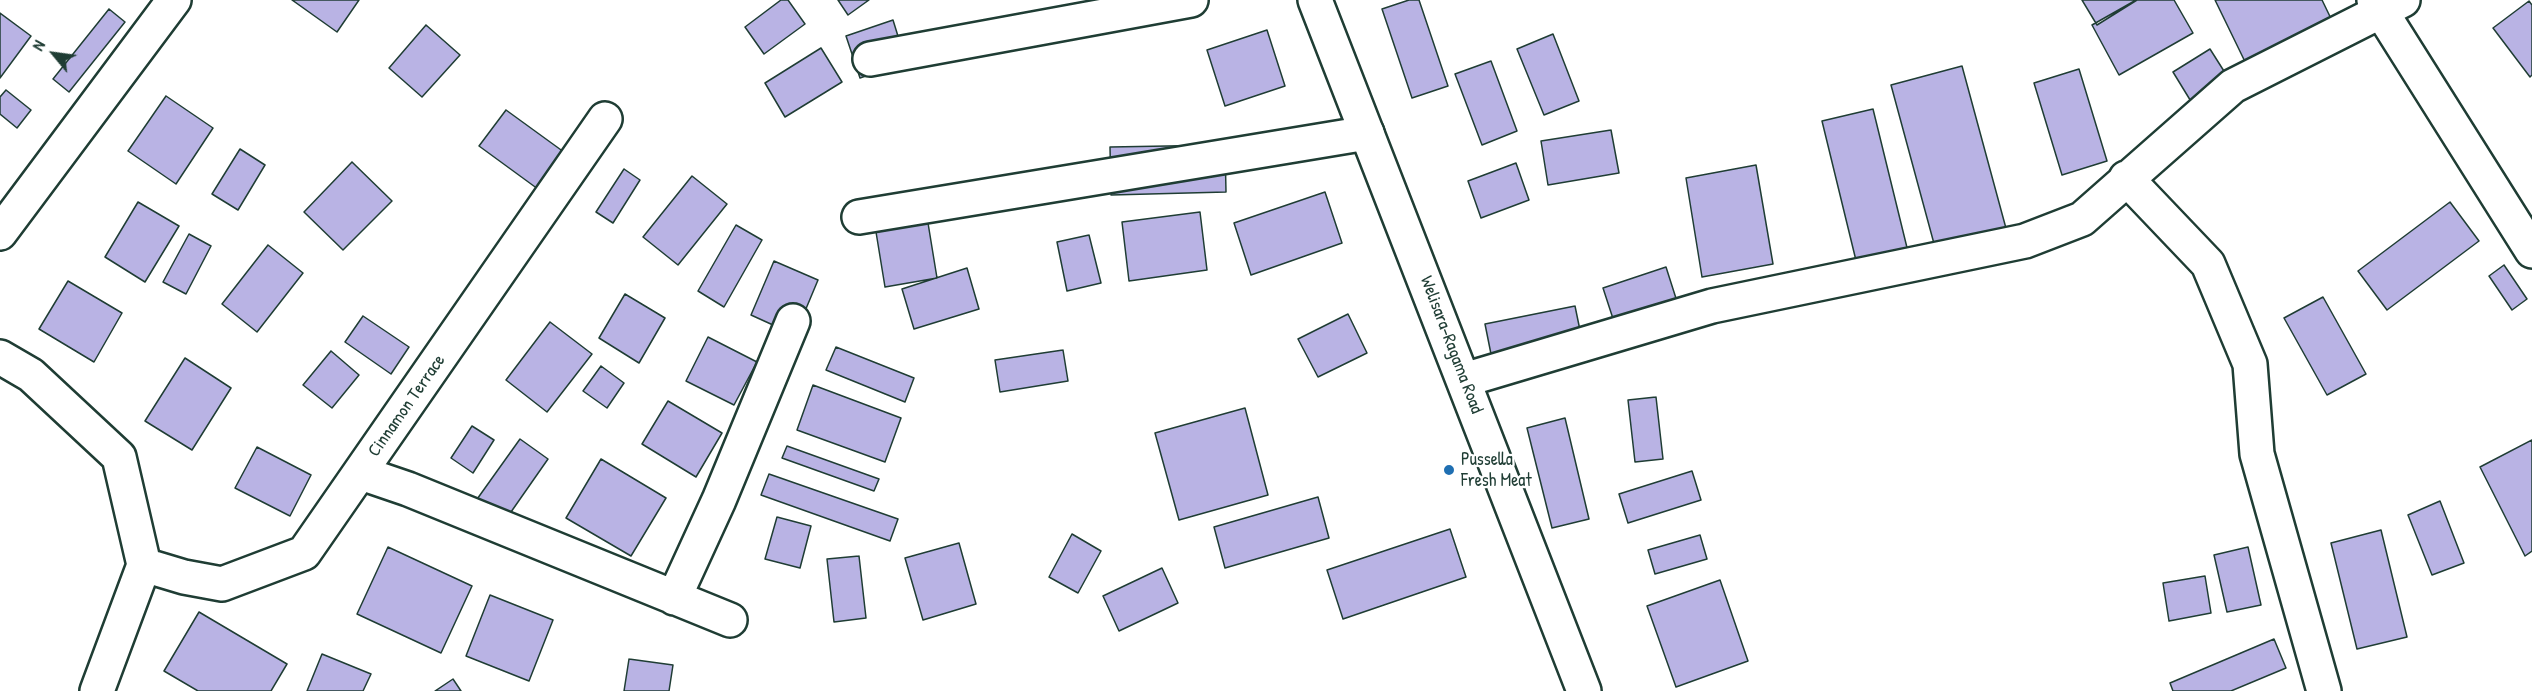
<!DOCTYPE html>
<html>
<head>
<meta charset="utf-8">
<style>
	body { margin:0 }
	#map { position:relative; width:2532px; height:691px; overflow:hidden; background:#fff; font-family:"Patrick Hand",sans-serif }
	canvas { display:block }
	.north { position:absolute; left:24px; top:24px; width:60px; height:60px; -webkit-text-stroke:4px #fff; paint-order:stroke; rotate:299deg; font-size:16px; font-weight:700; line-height:24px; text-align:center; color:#1f3d34 }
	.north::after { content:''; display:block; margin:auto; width:21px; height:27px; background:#1f3d34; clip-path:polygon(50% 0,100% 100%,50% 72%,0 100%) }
</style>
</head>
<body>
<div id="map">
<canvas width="2532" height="691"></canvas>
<div class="north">N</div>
</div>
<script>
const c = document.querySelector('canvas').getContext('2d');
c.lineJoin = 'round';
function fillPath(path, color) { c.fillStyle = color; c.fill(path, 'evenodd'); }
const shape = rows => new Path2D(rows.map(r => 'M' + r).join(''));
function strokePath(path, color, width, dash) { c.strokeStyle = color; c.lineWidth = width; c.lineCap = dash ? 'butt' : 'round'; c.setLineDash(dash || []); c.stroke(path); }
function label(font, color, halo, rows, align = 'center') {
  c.font = font + ' "Patrick Hand",sans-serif'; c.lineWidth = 4.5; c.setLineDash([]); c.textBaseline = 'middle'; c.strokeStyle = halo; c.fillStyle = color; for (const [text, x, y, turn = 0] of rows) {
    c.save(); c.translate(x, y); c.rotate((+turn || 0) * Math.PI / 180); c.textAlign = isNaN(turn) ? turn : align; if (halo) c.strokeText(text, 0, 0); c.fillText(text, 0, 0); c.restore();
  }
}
const building = shape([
	[292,0,359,0,337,32,292,0],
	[781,0,788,0,805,24,764,54,745,27,781,0],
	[838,0,869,0,848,15,838,0],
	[1409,0,1419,0,1448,86,1412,98,1382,9,1409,0],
	[2082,0,2137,0,2097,25,2082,0],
	[2136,0,2174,0,2193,33,2119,75,2092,25,2136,0],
	[2215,0,2322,0,2337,31,2251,74,2215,0],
	[2529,1,2532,5,2532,75,2530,77,2493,28,2529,1],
	[109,9,125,22,69,92,53,79,109,9],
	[0,13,31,36,0,78,0,13],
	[893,20,906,62,860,78,846,36,893,20],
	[426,25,460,55,422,97,389,68,426,25],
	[1267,30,1285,86,1225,106,1207,50,1267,30],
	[1553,34,1579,101,1544,115,1517,49,1553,34],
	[821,48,842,82,785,117,765,83,821,48],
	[2210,49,2241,98,2203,121,2173,72,2210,49],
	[1491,61,1517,131,1482,145,1455,74,1491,61],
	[1962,66,2007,232,1936,251,1891,85,1962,66],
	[2079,69,2107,161,2062,175,2034,83,2079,69],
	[6,90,31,110,17,128,0,114,0,97,6,90],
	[166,96,213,128,176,184,128,151,166,96],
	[1873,109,1912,268,1861,281,1822,121,1873,109],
	[506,110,568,155,542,192,479,146,506,110],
	[1611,130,1619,173,1548,185,1541,141,1611,130],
	[1225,145,1226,192,1111,195,1110,147,1225,145],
	[240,149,265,165,238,210,212,194,240,149],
	[352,162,392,201,343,250,304,212,352,162],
	[1516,163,1529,200,1481,218,1468,181,1516,163],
	[1756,165,1773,264,1702,277,1686,178,1756,165],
	[624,169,640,180,613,223,596,212,624,169],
	[692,176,727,204,678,265,643,237,692,176],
	[1325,192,1342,243,1251,275,1234,223,1325,192],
	[138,202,179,226,145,282,105,257,138,202],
	[2450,202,2479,241,2387,310,2358,271,2450,202],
	[1200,212,1207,270,1129,281,1122,222,1200,212],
	[928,223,937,278,885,287,876,232,928,223],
	[736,225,762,240,724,307,698,291,736,225],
	[189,234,211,246,186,294,163,282,189,234],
	[1089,235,1101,283,1067,291,1057,242,1089,235],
	[268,245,303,273,257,332,222,304,268,245],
	[774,261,818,280,795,335,751,315,774,261],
	[2504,265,2527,299,2512,310,2489,276,2504,265],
	[1666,267,1681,314,1618,334,1603,288,1666,267],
	[967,268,979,309,914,329,902,289,967,268],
	[68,281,122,313,94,362,39,329,68,281],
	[625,294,665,318,639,363,599,338,625,294],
	[2323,297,2366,374,2327,395,2284,318,2323,297],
	[1575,306,1582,340,1492,359,1485,324,1575,306],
	[1348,314,1367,353,1318,377,1298,339,1348,314],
	[363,316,409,347,391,374,345,342,363,316],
	[550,322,592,354,547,412,506,380,550,322],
	[708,337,757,362,734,405,686,381,708,337],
	[836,347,914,378,905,402,826,370,836,347],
	[1063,350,1068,381,1000,392,995,360,1063,350],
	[331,351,359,375,332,408,303,385,331,351],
	[185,358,231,388,192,450,145,421,185,358],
	[601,366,624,383,607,408,583,391,601,366],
	[813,385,901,418,885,462,797,430,813,385],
	[1656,397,1663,459,1635,462,1628,400,1656,397],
	[668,401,722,433,696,477,642,444,668,401],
	[1245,408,1268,495,1179,520,1155,433,1245,408],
	[1565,418,1589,519,1552,528,1527,428,1565,418],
	[472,426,494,440,473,473,451,458,472,426],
	[520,439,548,459,504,522,475,502,520,439],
	[2532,440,2532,551,2525,556,2480,467,2532,440],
	[787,446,879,479,874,491,782,458,787,446],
	[257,447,311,475,290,516,235,488,257,447],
	[601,459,666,498,631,556,566,518,601,459],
	[1692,471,1701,500,1628,523,1619,494,1692,471],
	[769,474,898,519,890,541,761,495,769,474],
	[1318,497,1329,538,1225,568,1214,527,1318,497],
	[2440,501,2464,563,2432,575,2408,515,2440,501],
	[777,517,811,526,800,568,765,559,777,517],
	[1450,529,1466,577,1343,619,1327,570,1450,529],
	[2381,530,2407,637,2357,649,2331,543,2381,530],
	[1072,534,1101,551,1078,593,1049,577,1072,534],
	[1700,535,1707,559,1655,574,1648,550,1700,535],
	[959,543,976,604,923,620,905,558,959,543],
	[388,547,472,586,441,653,357,614,388,547],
	[2248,547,2261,605,2227,612,2214,555,2248,547],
	[859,556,866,618,834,622,827,559,859,556],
	[1162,568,1178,603,1119,631,1103,596,1162,568],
	[2205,576,2211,613,2169,621,2163,583,2205,576],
	[1720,580,1748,661,1676,687,1647,606,1720,580],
	[490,595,553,620,529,681,466,656,490,595],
	[199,612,287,664,271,691,198,691,164,671,199,612],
	[2274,639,2286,668,2231,691,2173,691,2170,683,2274,639],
	[322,654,371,674,363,691,307,691,322,654],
	[629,659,673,665,669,691,624,691,629,659],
	[453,679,461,691,435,691,453,679]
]);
fillPath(building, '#b9b3e4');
strokePath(building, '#1f3d34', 1.5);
const minor = shape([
	[2374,0,2532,251],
	[870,59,1191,0],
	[2126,178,2208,264,2250,364,2257,454,2324,691],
	[859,217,1367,133],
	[0,233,174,0],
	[0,357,31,375,119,457,144,565,97,691],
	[1464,380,1712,306,2025,241,2082,219,2233,86,2403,0],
	[361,473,408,489,730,620],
	[144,565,184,577,222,584,304,553,605,119],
	[674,598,719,500,793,321]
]);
const primary = shape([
	[1315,0,1584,691]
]);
strokePath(minor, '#1f3d34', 38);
strokePath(primary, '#1f3d34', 38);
strokePath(minor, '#fff', 33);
strokePath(primary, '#fff', 33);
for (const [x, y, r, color] of [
	[1449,470,6,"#1f6fb2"]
]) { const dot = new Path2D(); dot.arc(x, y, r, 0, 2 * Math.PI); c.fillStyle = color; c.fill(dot); strokePath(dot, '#fff', 2); }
label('18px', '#1f3d34', '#fff', [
	["Welisara-Ragama Road",1451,345,69],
	["Cinnamon Terrace",407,406,-55]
]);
label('18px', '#1f3d34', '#fff', [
	["Pussella",1461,460],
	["Fresh Meat",1461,481]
], 'left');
</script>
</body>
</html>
